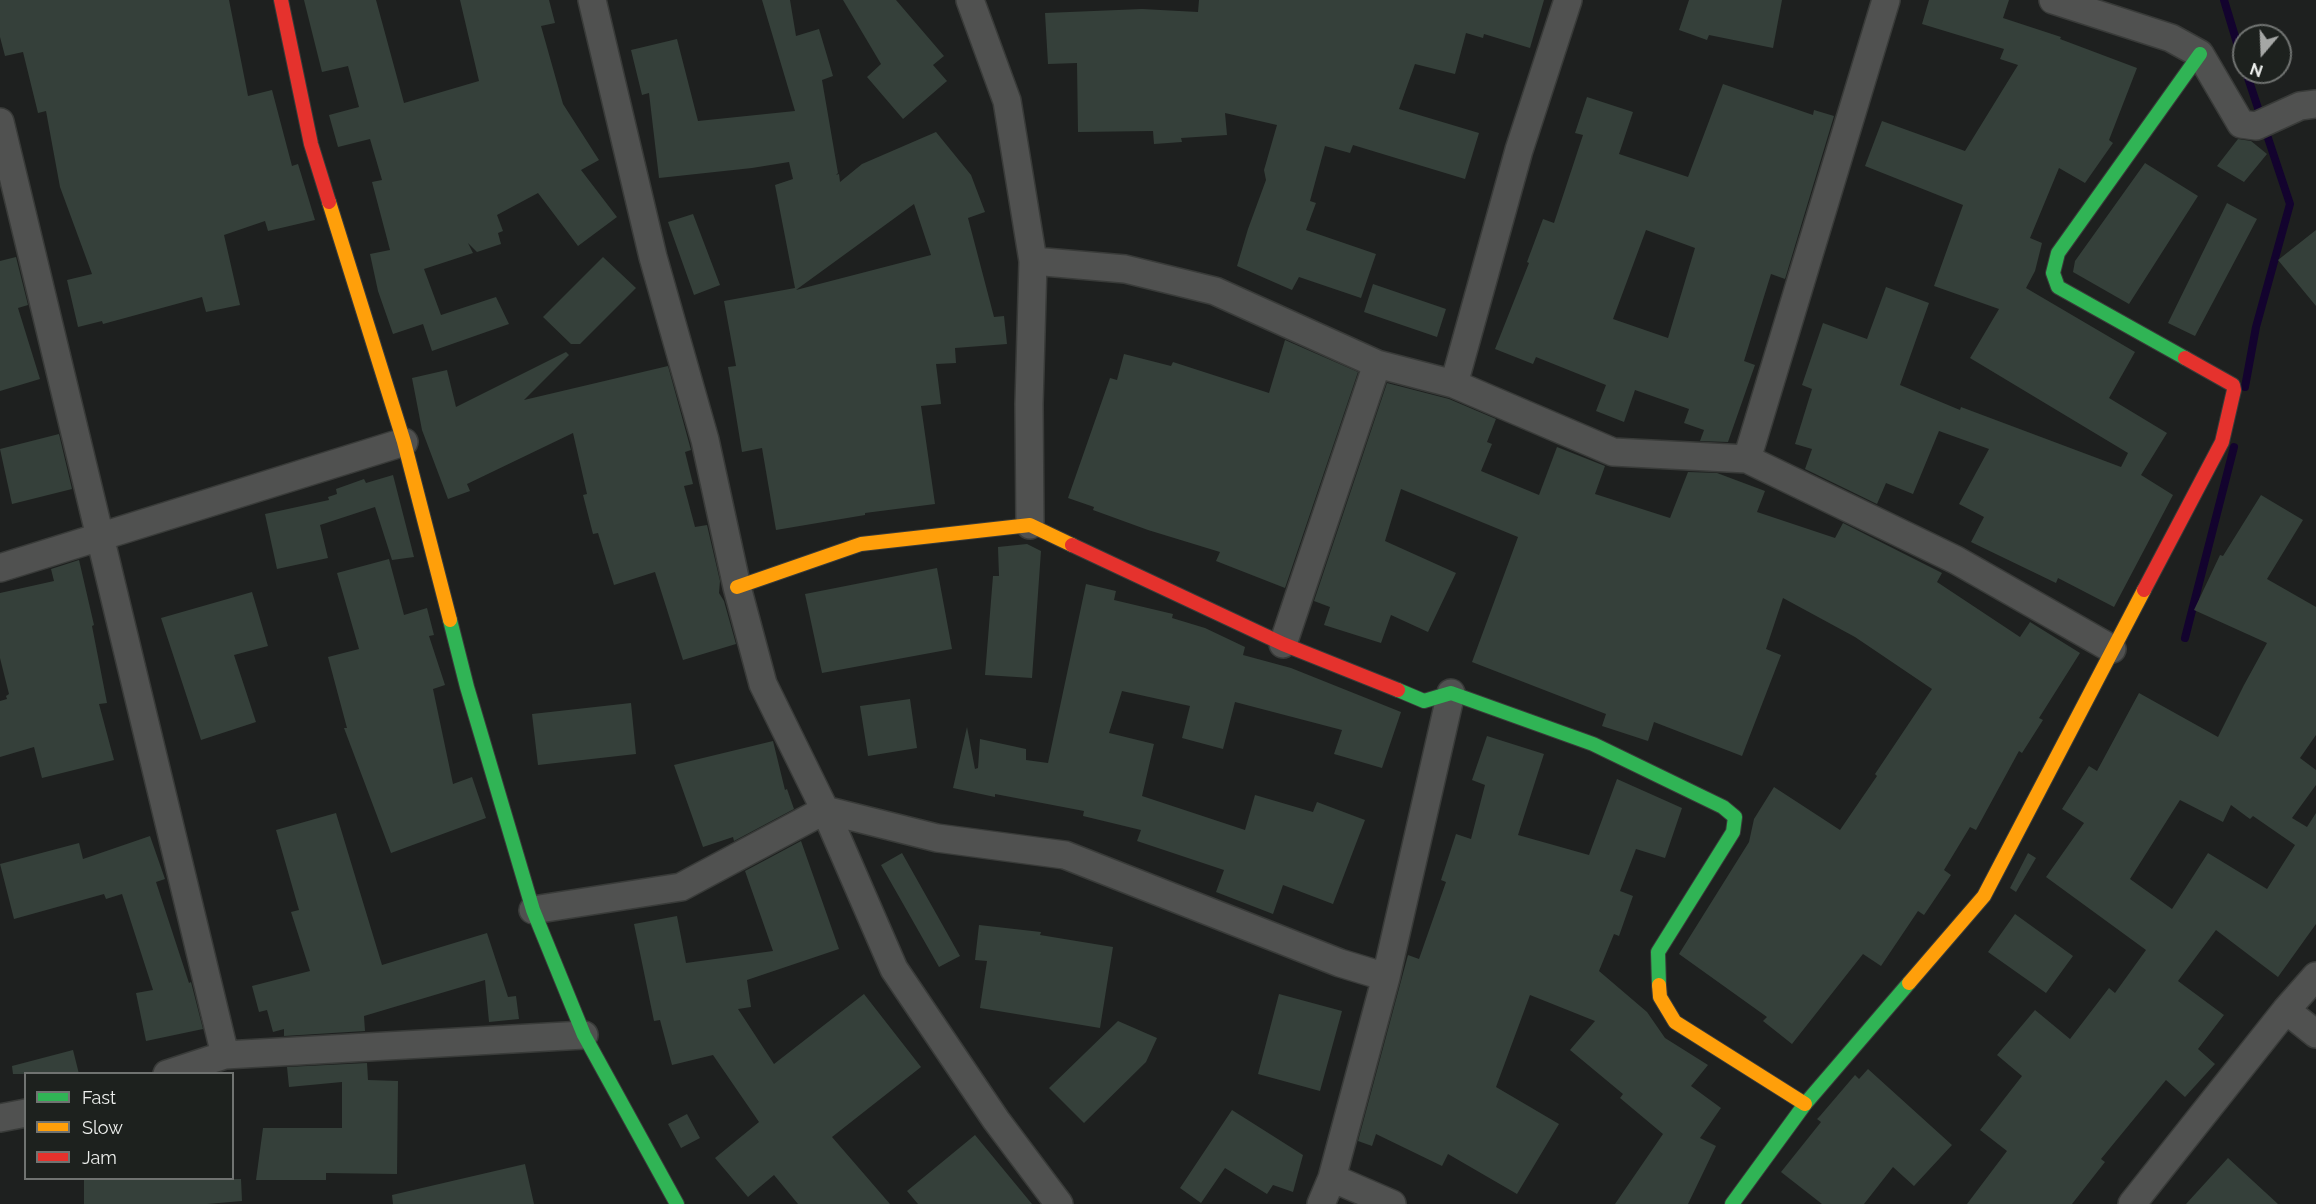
<!DOCTYPE html>
<html>
<head>
<meta charset="utf-8">
<style>
	body { margin:0 }
	#map { position:relative; width:2316px; height:1204px; overflow:hidden; background:#1e201f; font-family:Raleway,sans-serif }
	canvas { display:block }
	.legend { position:absolute; left:24px; top:1072px; width:210px; height:108px; box-sizing:border-box; background:#1d211e; border:2px solid #707371; margin:0; padding:8px 10px; list-style:none; font-size:18px; color:#edefed }
	.legend li { display:flex; align-items:center; gap:12px; height:30px }
	.legend b { width:30px; border:2px solid #707371 }
	.north { position:absolute; left:2232px; top:24px; width:60px; height:60px; box-sizing:border-box; background:#1d211e; border:2px solid #707371; border-radius:50%; rotate:199deg; font-size:16px; font-weight:700; line-height:24px; text-align:center; color:#edefed }
	.north::after { content:''; display:block; margin:auto; width:21px; height:27px; background:#a5a7a5; clip-path:polygon(50% 0,100% 100%,50% 72%,0 100%) }
</style>
</head>
<body>
<div id="map">
<canvas width="2316" height="1204"></canvas>
<ul class="legend">
<li><b style="height:8px;background:#30b455"></b>Fast</li>
<li><b style="height:8px;background:#ff9f0a"></b>Slow</li>
<li><b style="height:8px;background:#e5322d"></b>Jam</li>
</ul>
<div class="north">N</div>
</div>
<script>
const c = document.querySelector('canvas').getContext('2d');
c.lineJoin = 'round';
const shape = rows => new Path2D(rows.map(r => 'M' + r).join(''));
function strokePath(path, color, width, dash) { c.strokeStyle = color; c.lineWidth = width; c.lineCap = dash ? 'butt' : 'round'; c.setLineDash(dash || []); c.stroke(path); }
function fillPath(path, color) { c.fillStyle = color; c.fill(path, 'evenodd'); }
strokePath(shape([
	[2224,0,2244,66],
	[2245,387,2256,327,2290,204,2246,72],
	[2185,638,2234,447]
]), '#13032e', 8);
fillPath(shape([
	[0,0,229,0,248,96,272,90,292,166,298,164,315,220,268,231,265,221,224,235,240,305,206,312,202,297,103,324,102,321,78,327,67,280,92,274,60,187,46,111,38,113,23,52,5,56,0,37],
	[304,0,376,0,404,103,479,81,460,0,549,0,555,23,541,26,563,104,599,160,581,170,617,217,578,246,538,193,497,215,503,231,498,233,501,244,477,252,468,243,473,253,424,269,441,315,496,297,509,324,432,351,423,324,393,334,378,291,370,254,390,250,372,182,382,180,370,139,338,147,329,115,359,107,348,66,322,72],
	[762,0,790,0,796,36,819,29,833,76,822,80,838,173,836,175,839,174,840,182,862,164,936,132,971,175,985,212,968,218,994,317,1004,316,1007,344,955,348,956,363,936,364,941,404,921,406,935,504,865,513,865,515,776,530,762,448,742,452,728,367,736,366,724,301,795,288,775,185,793,179,789,162,752,168,659,178,649,93,642,95,631,50,677,39,698,121,795,111],
	[914,204,931,255,796,290,800,287],
	[843,0,896,0,944,56,933,65,947,81,903,119,867,77,881,64],
	[1199,0,1544,0,1530,48,1484,34,1483,38,1466,33,1455,74,1415,64,1399,109,1479,133,1465,179,1353,145,1350,153,1325,146,1310,201,1316,203,1306,230,1376,254,1361,298,1299,277,1292,290,1237,266,1248,229,1266,180,1264,170,1277,125,1225,113,1227,135,1181,138,1182,142,1154,144,1153,131,1078,132,1077,63,1048,64,1045,13,1142,9,1198,12],
	[1689,0,1782,0,1773,48,1709,35,1707,40,1679,30],
	[1929,0,2009,0,2003,18,2061,37,2060,39,2137,68,2109,140,2113,143,2085,183,2059,168,2030,238,2042,243,2035,271,2026,288,2135,352,2109,398,2167,433,2141,475,2173,495,2114,607,2058,578,2056,583,1971,542,1984,517,1959,504,1989,449,1939,431,1913,494,1886,483,1877,504,1805,469,1812,449,1795,444,1812,389,1802,385,1823,323,1867,339,1886,287,1929,303,1900,385,1960,410,1961,407,2121,467,2128,453,1970,358,1999,309,1934,286,1963,205,1865,166,1882,121,1965,151,2018,65,2000,59,2004,49,1922,24],
	[1723,84,1813,115,1814,110,1834,116,1785,279,1771,274,1744,361,1755,365,1728,442,1700,441,1704,430,1684,423,1689,409,1635,390,1624,422,1596,411,1606,385,1536,357,1533,364,1495,349,1529,263,1527,262,1543,219,1554,223,1583,135,1575,133,1587,97,1633,112,1619,154,1688,177],
	[1646,230,1695,248,1668,338,1613,319],
	[2238,139,2251,141,2267,154,2244,182,2217,166],
	[2145,163,2198,196,2129,304,2073,272,2075,261],
	[2227,203,2257,219,2195,336,2168,323],
	[693,214,720,285,694,295,668,222],
	[2316,230,2316,306,2278,260],
	[16,257,28,305,18,308,40,379,0,391,0,261],
	[603,257,636,288,580,344,571,344,543,317],
	[1373,284,1446,309,1437,337,1364,312],
	[1285,340,1358,372,1285,588,1216,561,1220,552,1148,530,1093,510,1094,507,1068,498,1110,378,1117,380,1124,354,1171,366,1173,362,1269,393],
	[566,352,569,355,524,400,668,366,691,450,685,452,693,484,684,486,695,527,707,525,720,581,719,593,724,601,736,644,683,660,655,572,614,585,598,533,593,534,583,495,587,494,573,433,467,484,470,491,448,499,422,430,412,378,447,370,456,407],
	[1387,383,1449,399,1496,419,1487,442,1492,444,1481,471,1539,495,1557,447,1605,466,1595,494,1670,518,1688,472,1717,473,1765,491,1757,512,1835,538,1843,523,1942,573,1937,582,2020,637,2030,622,2080,653,2039,718,2043,720,2022,753,2019,751,1976,830,1970,827,1944,870,1951,875,1924,915,1918,911,1881,966,1863,954,1792,1044,1763,1021,1767,1017,1679,954,1749,842,1754,819,1774,787,1840,830,1877,776,1875,774,1932,689,1855,637,1783,598,1766,649,1781,655,1742,756,1654,722,1648,741,1602,726,1606,714,1472,662,1518,537,1401,489,1385,541,1456,573,1428,632,1391,615,1381,643,1324,625,1330,607,1314,601],
	[59,434,72,489,12,504,0,449],
	[393,475,414,557,392,560,375,507,320,525,328,558,277,569,265,514,329,500,328,497,337,494,336,489,364,479,366,483],
	[2261,495,2303,520,2267,579,2316,607,2316,735,2300,758,2316,770,2316,785,2292,818,2307,827,2316,813,2316,924,2278,977,2216,930,2178,981,2224,1015,2198,1049,2215,1064,2185,1097,2166,1080,2101,1159,2105,1162,2072,1204,1967,1204,2007,1151,1980,1130,2022,1076,1997,1055,2035,1010,2070,1039,2109,988,2115,993,2146,950,2046,877,2084,823,2062,809,2089,766,2097,771,2139,693,2218,737,2244,685,2267,643,2194,610,2220,555,2223,556],
	[2180,800,2223,822,2231,805,2250,819,2253,816,2295,845,2267,889,2208,853,2172,909,2130,879],
	[1027,544,1041,551,1032,678,985,675,993,576,999,576,998,547],
	[389,559,404,615,427,608,434,635,429,636,445,685,433,689,453,784,472,777,486,818,391,853,344,728,347,728,328,657,359,649,337,573],
	[79,560,94,625,92,626,107,703,99,704,114,760,42,778,34,747,0,757,0,701,7,699,6,696,9,694,0,658,0,593,54,581,51,569],
	[937,568,952,649,822,673,805,594],
	[1086,584,1116,591,1114,600,1173,614,1172,618,1205,628,1245,647,1243,655,1291,668,1401,712,1382,768,1334,754,1342,730,1235,702,1223,749,1182,738,1190,706,1122,691,1109,733,1154,744,1142,796,1245,830,1255,795,1313,812,1317,802,1365,820,1333,904,1283,885,1273,914,1216,892,1224,870,1137,841,1141,830,1083,816,1084,811,995,794,995,797,953,788,967,727,975,769,978,768,980,739,1026,749,1026,760,1048,763],
	[252,592,268,646,234,655,256,722,201,740,161,618],
	[910,699,917,748,868,756,860,706],
	[631,703,636,754,538,765,532,714],
	[1487,736,1544,754,1518,835,1589,855,1617,779,1682,808,1665,858,1636,849,1620,891,1633,896,1619,936,1614,934,1599,971,1647,1012,1665,1038,1708,1065,1691,1086,1721,1108,1700,1138,1716,1146,1688,1204,1615,1204,1663,1134,1620,1098,1623,1094,1570,1050,1595,1021,1530,995,1496,1087,1559,1124,1517,1194,1448,1154,1442,1166,1376,1134,1372,1146,1358,1141,1408,955,1419,959,1446,882,1441,880,1456,834,1471,839,1485,785,1472,780],
	[773,741,785,790,787,789,794,809,734,841,733,837,703,847,674,765],
	[336,813,382,965,487,933,508,997,516,996,519,1019,489,1022,485,980,364,1016,365,1031,284,1036,284,1029,273,1032,267,1010,259,1012,252,986,310,971,291,912,299,910,276,830],
	[150,836,165,879,156,882,189,983,191,982,203,1029,146,1041,136,993,153,990,122,894,106,899,104,894,14,919,0,864,79,843,83,859],
	[801,841,839,949,747,980,751,1007,738,1009,774,1064,864,994,921,1067,832,1137,890,1204,798,1204,774,1175,748,1197,715,1158,759,1122,713,1055,672,1065,660,1020,654,1021,634,924,677,916,686,963,773,951,745,871],
	[902,853,960,956,939,967,881,865],
	[2028,853,2036,858,2016,892,2010,888],
	[2015,914,2073,956,2046,993,1988,952],
	[979,925,1041,932,1040,935,1113,947,1100,1028,980,1008,987,961,975,960],
	[1279,994,1342,1011,1320,1091,1258,1074],
	[1118,1021,1157,1038,1146,1062,1084,1123,1049,1088],
	[73,1050,79,1074,13,1074,12,1066],
	[367,1063,368,1080,398,1081,397,1174,326,1173,326,1180,256,1180,263,1128,342,1128,342,1082,289,1087,287,1067],
	[1868,1069,1952,1145,1914,1186,1893,1167,1864,1204,1822,1204,1781,1172,1821,1122,1817,1119,1820,1116,1855,1075,1859,1079],
	[1232,1110,1303,1155,1293,1192,1273,1185,1267,1194,1225,1168,1201,1203,1180,1188],
	[687,1114,700,1138,681,1148,668,1124],
	[975,1135,1032,1204,918,1204,907,1191],
	[2228,1158,2278,1204,2186,1204],
	[525,1164,534,1204,393,1204,392,1195],
	[84,1179,241,1179,242,1201,207,1204,84,1204]
]), '#35403a');
const street = shape([
	[592,0,653,257,705,440,737,587,763,684,825,810,894,969,996,1120,1059,1204],
	[970,0,1007,101,1033,261,1029,404,1030,525],
	[2053,0,2171,38,2200,54,2241,124,2256,126,2300,106,2316,104],
	[0,122,225,1055],
	[1033,261,1125,269,1215,291,1377,364,1454,384,1613,452,1747,459,1956,560,2112,649],
	[1454,384,1519,150,1568,0],
	[1747,459,1886,0],
	[0,568,404,442],
	[1283,644,1377,364],
	[533,910,681,887,825,810,937,838,1065,855,1340,963,1386,977],
	[2286,1010,2316,1034],
	[167,1074,225,1055,584,1035],
	[0,1118,26,1113],
	[1332,1178,1392,1204],
	[1321,1204,1332,1178,1386,977,1451,693],
	[2132,1204,2286,1010,2316,976]
]);
const fast = shape([
	[2185,358,2058,287,2053,273,2058,253,2200,54],
	[450,620,467,687,533,910,584,1035,677,1204],
	[1398,690,1424,701,1451,693,1593,744,1723,807,1735,817,1733,832,1658,952,1659,985],
	[1732,1204,1805,1104,1909,983]
]);
const slow = shape([
	[329,202,404,442,450,620],
	[737,587,861,544,1030,525,1072,545],
	[1909,983,1984,896,2144,590],
	[1659,985,1660,997,1675,1022,1805,1104]
]);
const jam = shape([
	[281,0,311,144,329,202],
	[1072,545,1283,644,1398,690],
	[2144,590,2222,442,2234,390,2233,385,2185,358]
]);
strokePath(street, '#393b39', 30);
strokePath(fast, '#393b39', 16);
strokePath(slow, '#393b39', 16);
strokePath(jam, '#393b39', 16);
strokePath(street, '#505150', 27);
strokePath(fast, '#30b455', 14);
strokePath(slow, '#ff9f0a', 14);
strokePath(jam, '#e5322d', 14);
</script>
</body>
</html>
